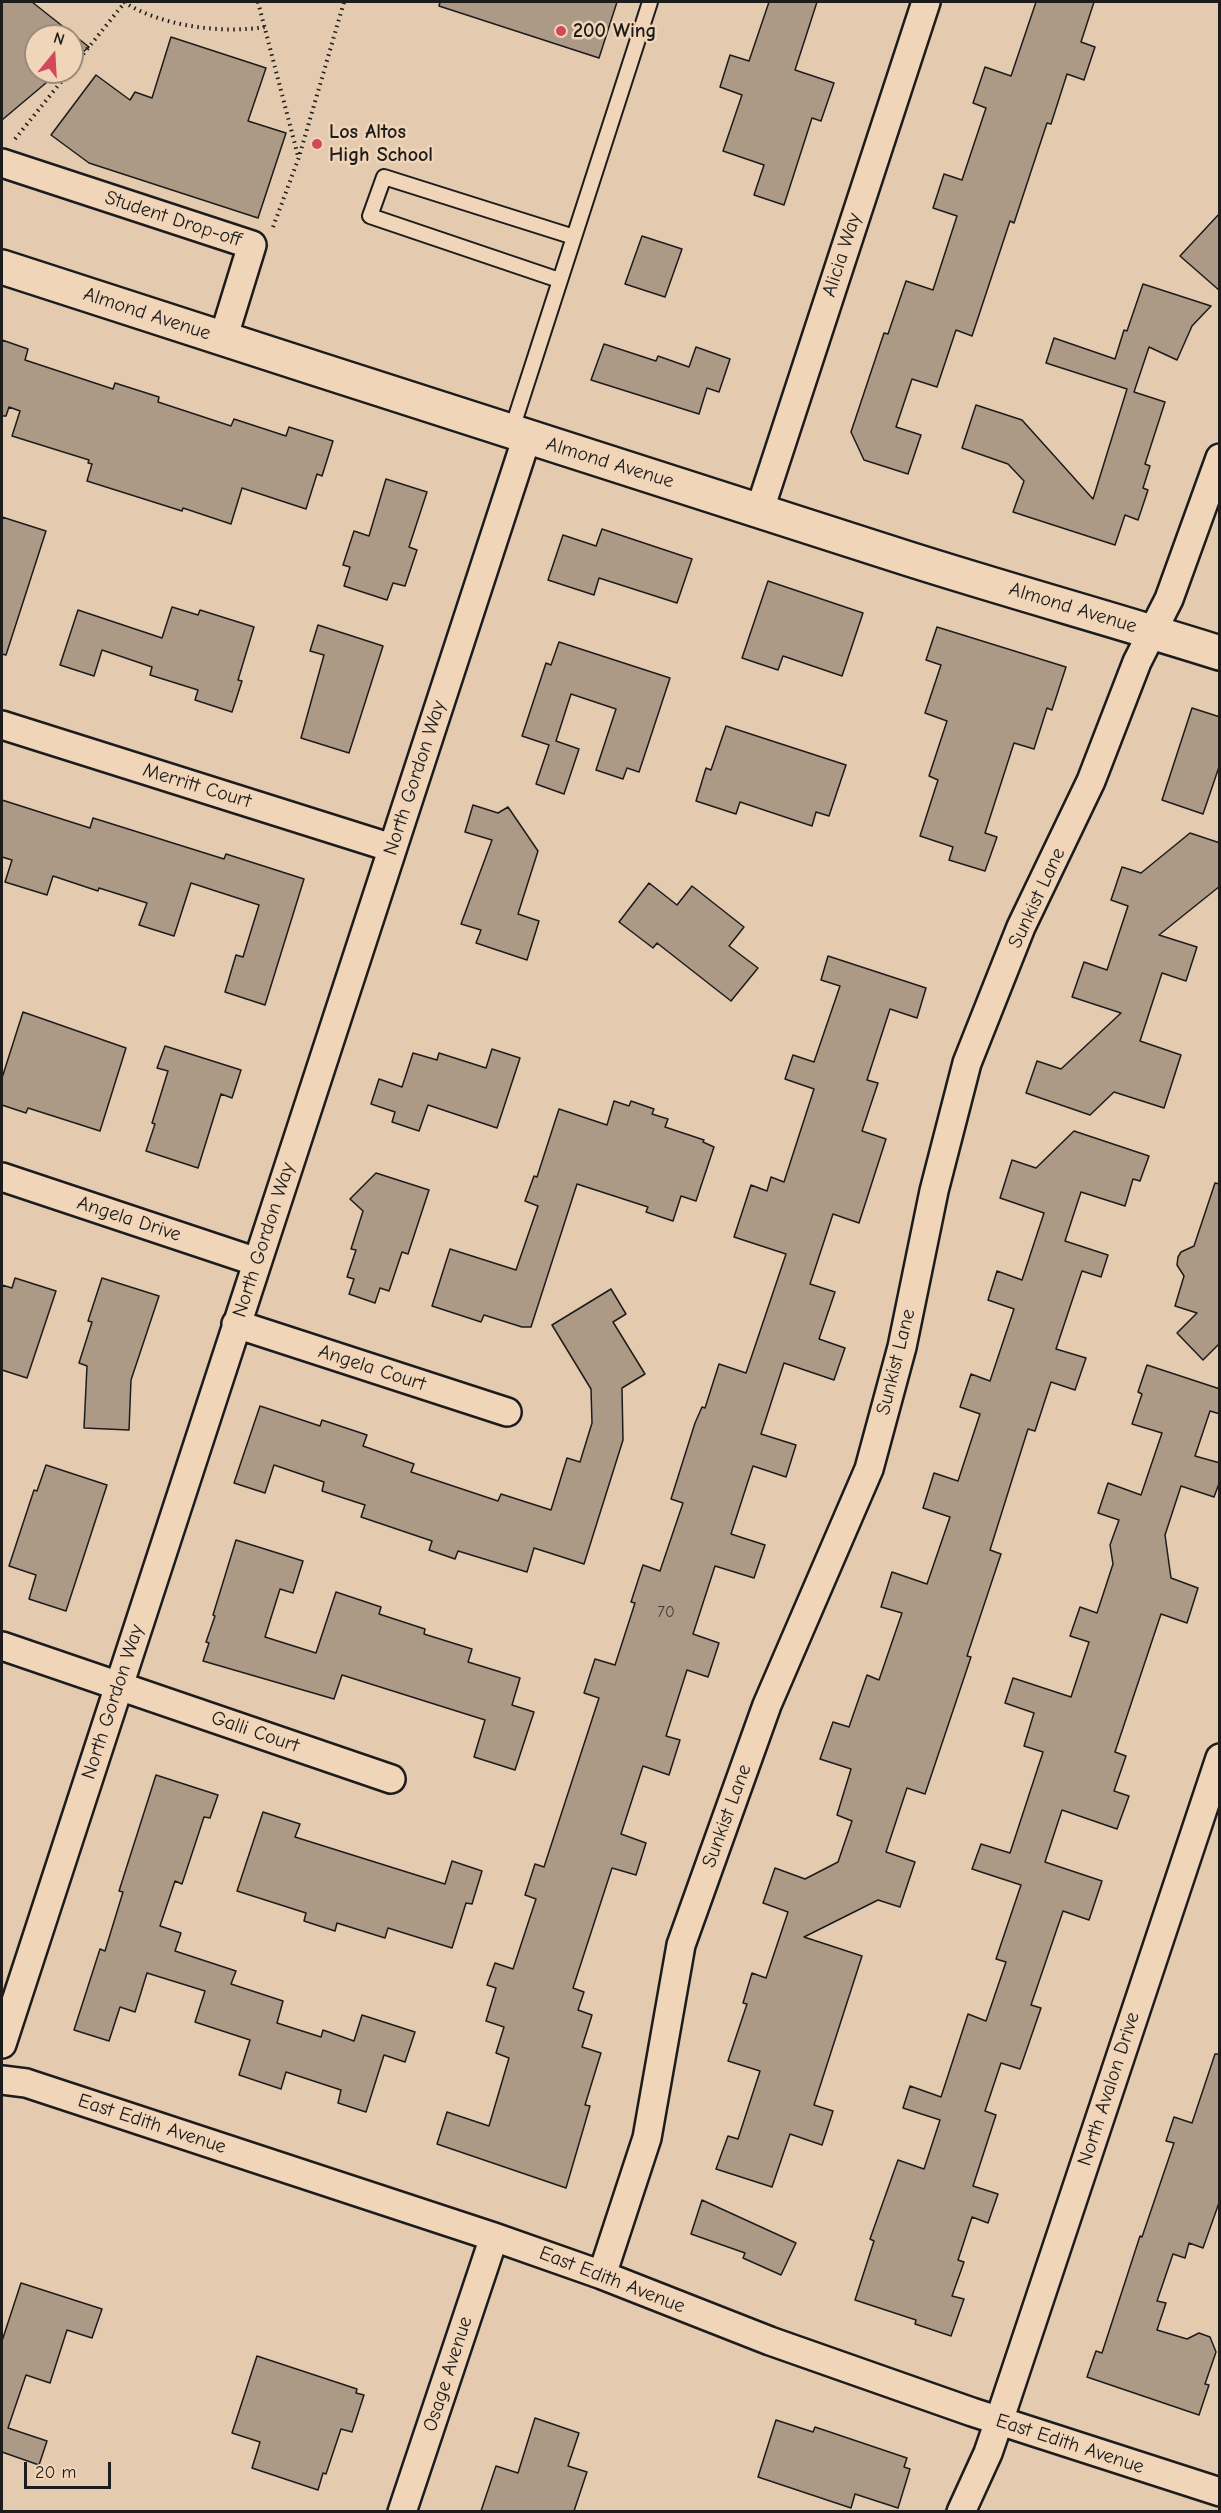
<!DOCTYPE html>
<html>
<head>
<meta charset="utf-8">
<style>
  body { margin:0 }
  #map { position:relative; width:1221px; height:2513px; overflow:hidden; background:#e4caaf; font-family:"Comic Neue",sans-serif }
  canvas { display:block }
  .frame { position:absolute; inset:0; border:3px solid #1c1c1c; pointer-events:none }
  .north { position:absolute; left:24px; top:24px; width:60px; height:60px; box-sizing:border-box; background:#f1d5b8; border:2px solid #9c8b7a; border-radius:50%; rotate:18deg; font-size:16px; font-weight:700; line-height:24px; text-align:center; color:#1c1c1c }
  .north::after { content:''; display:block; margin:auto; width:21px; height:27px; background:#d1495b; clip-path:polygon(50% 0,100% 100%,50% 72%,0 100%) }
  .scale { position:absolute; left:24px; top:2462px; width:87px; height:27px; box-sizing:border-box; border:3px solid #1c1c1c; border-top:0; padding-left:8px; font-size:18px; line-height:21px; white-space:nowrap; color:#1c1c1c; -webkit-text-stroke:4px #f1d5b8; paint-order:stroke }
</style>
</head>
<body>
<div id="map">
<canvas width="1221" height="2513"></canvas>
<div class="frame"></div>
<div class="north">N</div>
<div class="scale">20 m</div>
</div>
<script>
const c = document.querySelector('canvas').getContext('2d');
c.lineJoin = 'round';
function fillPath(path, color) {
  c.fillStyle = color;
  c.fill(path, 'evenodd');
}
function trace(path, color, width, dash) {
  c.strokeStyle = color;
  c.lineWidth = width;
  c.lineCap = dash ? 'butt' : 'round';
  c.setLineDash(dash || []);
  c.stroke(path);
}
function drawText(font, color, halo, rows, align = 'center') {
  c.font = font + ' "Comic Neue",sans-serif';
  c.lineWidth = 5;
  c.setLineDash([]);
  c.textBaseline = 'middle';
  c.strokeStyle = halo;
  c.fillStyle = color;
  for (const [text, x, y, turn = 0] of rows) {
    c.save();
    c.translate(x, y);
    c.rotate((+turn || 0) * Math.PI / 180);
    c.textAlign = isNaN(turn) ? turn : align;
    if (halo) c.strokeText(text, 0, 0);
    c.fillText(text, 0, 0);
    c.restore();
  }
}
const building = new Path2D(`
  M2 2H32L89 47 72 61V36H36V72H59L2 120Z
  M440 2H617L599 58 439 6Z
  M769 2H817L795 70 834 83 821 121 812 118 784 205 754 195 764 165 723 151 742 95 720 87 730 55 749 61Z
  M1036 2H1094L1081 42 1095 47 1084 80 1067 74 1051 124 1047 123 1014 223 1010 221 972 336 956 330 937 387 912 379 896 427 921 435 908 474 864 460 851 432 884 333 888 334 906 281 933 290 957 216 933 208 944 174 962 180 986 108 973 103 985 67 1011 76Z
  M171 37 266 68 248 121 286 133 258 218 89 163 51 135 96 75 130 100 135 92 152 98Z
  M1220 213V291L1180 256Z
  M642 236 682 249 665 297 625 284Z
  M1143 284 1211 306 1192 326 1177 360 1149 347 1134 392 1165 402 1145 464 1150 466 1143 488 1148 490 1138 520 1125 515 1115 545 1013 512 1024 481 1008 464 962 448 976 405 1022 420 1093 499 1127 389 1046 363 1054 338 1115 359 1124 330 1127 331Z
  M2 340 28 349 25 360 113 389 115 383 159 397 158 402 231 426 234 419 286 436 289 427 333 441 322 476 317 474 306 509 242 488 231 524 183 508 182 511 87 481 92 464 88 463 89 460 12 436 20 411 9 407 6 416H2Z
  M604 344 656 361 658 356 689 367 696 347 730 359 719 392 707 388 699 414 591 380Z
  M386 479 427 492 409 547 417 550 405 586 393 583 387 600 344 586 350 567 343 565 354 531 369 536Z
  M2 517 46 531 6 655 2 654Z
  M602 529 692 559 677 603 599 578 594 595 548 580 563 535 596 546Z
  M768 581 863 613 842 676 783 656 778 670 742 658Z
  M172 607 198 615 200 610 254 627 238 680 242 681 232 712 195 700 198 690 150 675 152 667 102 650 94 676 60 665 78 610 162 638Z
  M318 625 383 646 349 753 301 738 324 655 310 651Z
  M937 627 1066 667 1052 710 1047 708 1034 749 1014 743 985 833 997 837 985 871 949 860 953 847 920 836 938 780 929 776 947 721 925 713 941 665 926 660Z
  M559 642 670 678 639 772 627 768 623 779 596 770 616 709 571 694 556 741 579 749 564 794 536 784 549 745 522 736 546 663 551 665Z
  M1192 708 1220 717V764L1203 814 1162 800Z
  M726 726 846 765 829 816 816 812 812 826 740 802 736 814 696 801 706 768 711 770Z
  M2 800 90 828 93 818 224 859 226 854 304 879 265 1005 225 992 236 955 243 957 259 905 191 883 174 936 139 925 147 903 99 888 98 891 53 876 47 895 5 882 12 860 2 857Z
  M473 805 498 813 508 807 538 851 518 914 539 921 527 960 476 943 481 930 461 924 492 840 465 832Z
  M1190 833 1220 843V886L1159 935 1197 947 1186 981 1162 973 1140 1041 1181 1055 1164 1108 1114 1092 1090 1115 1026 1093 1037 1061 1061 1069 1121 1013 1072 997 1084 962 1107 970 1128 906 1111 900 1122 867 1141 873Z
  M649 883 677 905 692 886 744 927 729 946 758 968 731 1001 657 943 653 948 619 922Z
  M828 956 926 988 917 1018 890 1009 867 1080 878 1083 862 1131 886 1139 859 1223 833 1214 810 1284 835 1292 819 1339 845 1348 834 1380 784 1363 761 1434 796 1445 786 1477 753 1466 731 1534 765 1545 754 1578 715 1566 693 1634 719 1643 708 1677 687 1670 666 1736 680 1740 669 1775 643 1766 621 1834 646 1843 636 1875 612 1868 573 1988 584 1992 578 2010 592 2015 582 2047 601 2053 585 2105 590 2106 566 2188 437 2144 447 2112 489 2126 509 2058 496 2053 504 2027 486 2021 496 1988 487 1985 495 1963 513 1969 536 1899 525 1895 535 1864 544 1867 599 1698 584 1693 595 1659 615 1665 635 1603 631 1602 643 1565 660 1571 683 1503 671 1499 695 1423 702 1407 705 1408 719 1364 746 1373 786 1254 734 1237 751 1185 767 1191 771 1177 784 1182 814 1089 785 1079 793 1055 814 1062 840 986 821 980Z
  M23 1012 126 1048 100 1131 28 1108 26 1113 2 1105V1078Z
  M165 1046 241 1070 232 1098 221 1094 198 1168 146 1151 155 1124 152 1123 168 1071 157 1068Z
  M492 1049 520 1058 497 1128 428 1105 419 1131 392 1122 395 1112 371 1104 379 1079 402 1087 413 1053 437 1060 439 1053 486 1068Z
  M614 1101 629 1106 631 1101 654 1109 652 1114 668 1119 665 1127 704 1140 703 1142 714 1147 696 1201 681 1196 673 1221 646 1212 648 1207 577 1184 531 1327H522L484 1315 481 1322 432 1306 450 1249 516 1270 538 1206 525 1201 534 1176 537 1177 559 1109 607 1125Z
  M1074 1131 1149 1156 1140 1181 1133 1179 1125 1206 1081 1192 1065 1241 1108 1255 1101 1277 1082 1271 1056 1349 1086 1358 1075 1390 1051 1382 1035 1431 1028 1429 990 1550 1001 1554 967 1656 971 1657 925 1794 907 1788 886 1852 915 1862 900 1907 878 1900 804 1937 862 1956 814 2105 833 2111 822 2145 790 2134 772 2187 716 2169 728 2136 738 2139 760 2071 728 2061 747 2004 743 2003 752 1973 766 1978 788 1912 763 1903 775 1868 805 1879 838 1862 852 1821 837 1815 851 1769 820 1759 833 1722 849 1727 867 1675 879 1680 902 1613 881 1607 892 1572 927 1584 950 1517 923 1508 934 1473 958 1481 980 1414 960 1407 971 1374 990 1381 1014 1309 988 1300 997 1271 1022 1280 1044 1213 1000 1198 1012 1160 1036 1168Z
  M376 1173 429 1190 408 1254 402 1252 389 1291 380 1288 375 1303 349 1294 354 1279 347 1277 356 1250 351 1249 363 1211 350 1199Z
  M1215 1183 1220 1184V1343L1203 1360 1177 1333 1197 1313 1175 1306 1184 1276 1177 1265 1178 1257 1181 1252 1194 1246Z
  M15 1278 56 1291 27 1378 2 1370V1285L12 1288Z
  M102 1278 159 1296 131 1380 129 1430 84 1428 87 1366 79 1363 92 1322 88 1321Z
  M611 1289 626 1314 613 1322 645 1374 622 1388 623 1440 584 1564 534 1548 527 1572 458 1551 455 1559 429 1550 432 1541 361 1517 365 1505 322 1491 324 1482 274 1465 265 1493 234 1483 260 1406 320 1426 322 1420 367 1435 363 1446 414 1464 411 1472 498 1501 501 1494 551 1510 567 1458 580 1462 592 1423 591 1389 552 1325Z
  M1147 1365 1220 1389V1414L1210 1411 1195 1456 1220 1463V1481L1214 1497 1181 1486 1165 1535 1171 1578 1198 1588 1187 1623 1161 1614 1115 1752 1126 1756 1114 1791 1129 1796 1117 1829 1062 1810 1045 1862 1102 1881 1089 1920 1063 1911 1031 2005 1041 2008 1020 2069 1001 2063 985 2111 996 2115 973 2186 998 2194 988 2223 972 2217 958 2260 964 2262 952 2296 964 2299 951 2336 915 2324 916 2320 855 2300 874 2241 870 2239 898 2160 924 2169 940 2120 903 2108 910 2086 941 2097 968 2014 986 2021 1006 1962 996 1959 1021 1885 972 1869 981 1844 1010 1853 1043 1752 1024 1746 1034 1713 1005 1703 1013 1678 1071 1697 1089 1642 1070 1636 1080 1607 1097 1613 1113 1564 1110 1545 1119 1520 1098 1513 1108 1483 1141 1495 1162 1433 1132 1424 1142 1394 1138 1392Z
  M46 1465 107 1485 66 1611 29 1599 36 1575 9 1566 34 1490 37 1491Z
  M236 1540 303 1561 293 1593 280 1589 265 1637 316 1653 336 1592 381 1607 379 1614 425 1629 424 1634 472 1649 468 1662 520 1678 512 1705 534 1712 515 1770 474 1757 485 1720 342 1675 334 1699 203 1661 209 1643 206 1642 215 1616 213 1615Z
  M156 1775 218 1795 210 1818 204 1817 182 1884 175 1881 160 1926 181 1933 175 1951 236 1971 231 1984 283 2001 277 2023 321 2037 323 2030 354 2041 362 2015 415 2032 405 2062 384 2055 366 2112 338 2103 341 2090 286 2072 281 2089 239 2075 250 2040 195 2022 205 1991 147 1973 135 2012 120 2007 109 2041 74 2030 100 1949 105 1951 123 1892 119 1891Z
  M263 1812 300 1824 295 1837 445 1884 452 1861 482 1871 472 1904 466 1903 452 1948 388 1928 385 1938 337 1923 335 1931 304 1921 306 1913 237 1891Z
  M1215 2054H1220V2200L1203 2248 1189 2243 1185 2258 1173 2254 1157 2301 1166 2303 1157 2330 1187 2339 1199 2333 1210 2337 1216 2352 1205 2384 1209 2385 1199 2415 1087 2377 1096 2351 1102 2353 1140 2236 1142 2237 1174 2143 1166 2141 1174 2117 1192 2123Z
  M702 2200 796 2243 781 2275 743 2258 745 2253 691 2234Z
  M21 2283 102 2309 92 2338 67 2330 50 2383 26 2375 8 2428 47 2441 39 2465 2 2452V2341Z
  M257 2356 357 2389 356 2393 364 2395 352 2432 341 2429 326 2474 323 2473 318 2490 252 2468 260 2442 232 2433Z
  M535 2418 579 2433 568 2466 587 2472 574 2511H481L496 2466 518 2473Z
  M776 2420 813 2432 815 2427 907 2458 904 2467 910 2469 898 2508 855 2494 851 2508 758 2477Z`);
const path = new Path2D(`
  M124 2C160 26 222 34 265 27
  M258 2 298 156
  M72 68 125 2
  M15 139 69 72
  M273 227 299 157 344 2`);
const service = new Path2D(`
  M559 280 370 216 384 177 574 237
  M511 432 650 2`);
const minor = new Path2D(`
  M2 163 252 245 223 339
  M760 509 926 2
  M2 725 392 848
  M2 1177 257 1262
  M236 1324 507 1412
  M2 1646 391 1779
  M2 2044 527 437
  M2 2080 26 2083 494 2237 602 2275 770 2341 972 2412 1220 2492
  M602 2275 647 2138 681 1945 767 1705 869 1469 902 1347 934 1191 967 1063 1021 927 1091 781 1137 662 1169 599 1220 458
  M402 2512 494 2237
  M961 2512 988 2453 999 2421 1220 1758`);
const tertiary = new Path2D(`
  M2 267C303 365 605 461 906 558 1010 591 1115 620 1220 653`);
const markers = [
  [561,31,6,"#d1495b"],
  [317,144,6,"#d1495b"]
];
const numberNames = [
  ["70",666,1612]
];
const poiNames = [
  ["200 Wing",573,31],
  ["Los Altos",329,132],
  ["High School",329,155]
];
const streetNames = [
  ["Student Drop-off",173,219,18],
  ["Alicia Way",842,255,-72],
  ["Almond Avenue",147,314,18],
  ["Almond Avenue",610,463,17],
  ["Almond Avenue",1073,608,17],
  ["North Gordon Way",415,778,-72],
  ["Merritt Court",197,786,17],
  ["Sunkist Lane",1037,898,-65],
  ["Angela Drive",129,1219,18],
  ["North Gordon Way",264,1240,-72],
  ["Sunkist Lane",896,1362,-76],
  ["Angela Court",372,1368,18],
  ["North Gordon Way",113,1702,-72],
  ["Galli Court",255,1732,19],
  ["Sunkist Lane",727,1816,-70],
  ["North Avalon Drive",1109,2089,-72],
  ["East Edith Avenue",152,2124,18],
  ["East Edith Avenue",612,2280,21],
  ["Osage Avenue",448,2374,-72],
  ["East Edith Avenue",1070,2444,18]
];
fillPath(building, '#ac9986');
trace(building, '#1c1c1c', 1.5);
trace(service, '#1c1c1c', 18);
trace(minor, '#1c1c1c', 32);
trace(tertiary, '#1c1c1c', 38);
trace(path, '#1c1c1c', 4, [1.5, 4.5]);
trace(service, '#f1d5b8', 14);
trace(minor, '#f1d5b8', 27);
trace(tertiary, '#f1d5b8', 33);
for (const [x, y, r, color] of markers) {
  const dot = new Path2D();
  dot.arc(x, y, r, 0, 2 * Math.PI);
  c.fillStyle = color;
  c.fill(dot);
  trace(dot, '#f1d5b8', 2);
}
drawText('16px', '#403b36', null, numberNames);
drawText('bold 20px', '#1c1c1c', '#f1d5b8', poiNames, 'left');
drawText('20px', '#1c1c1c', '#f1d5b8', streetNames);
</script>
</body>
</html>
